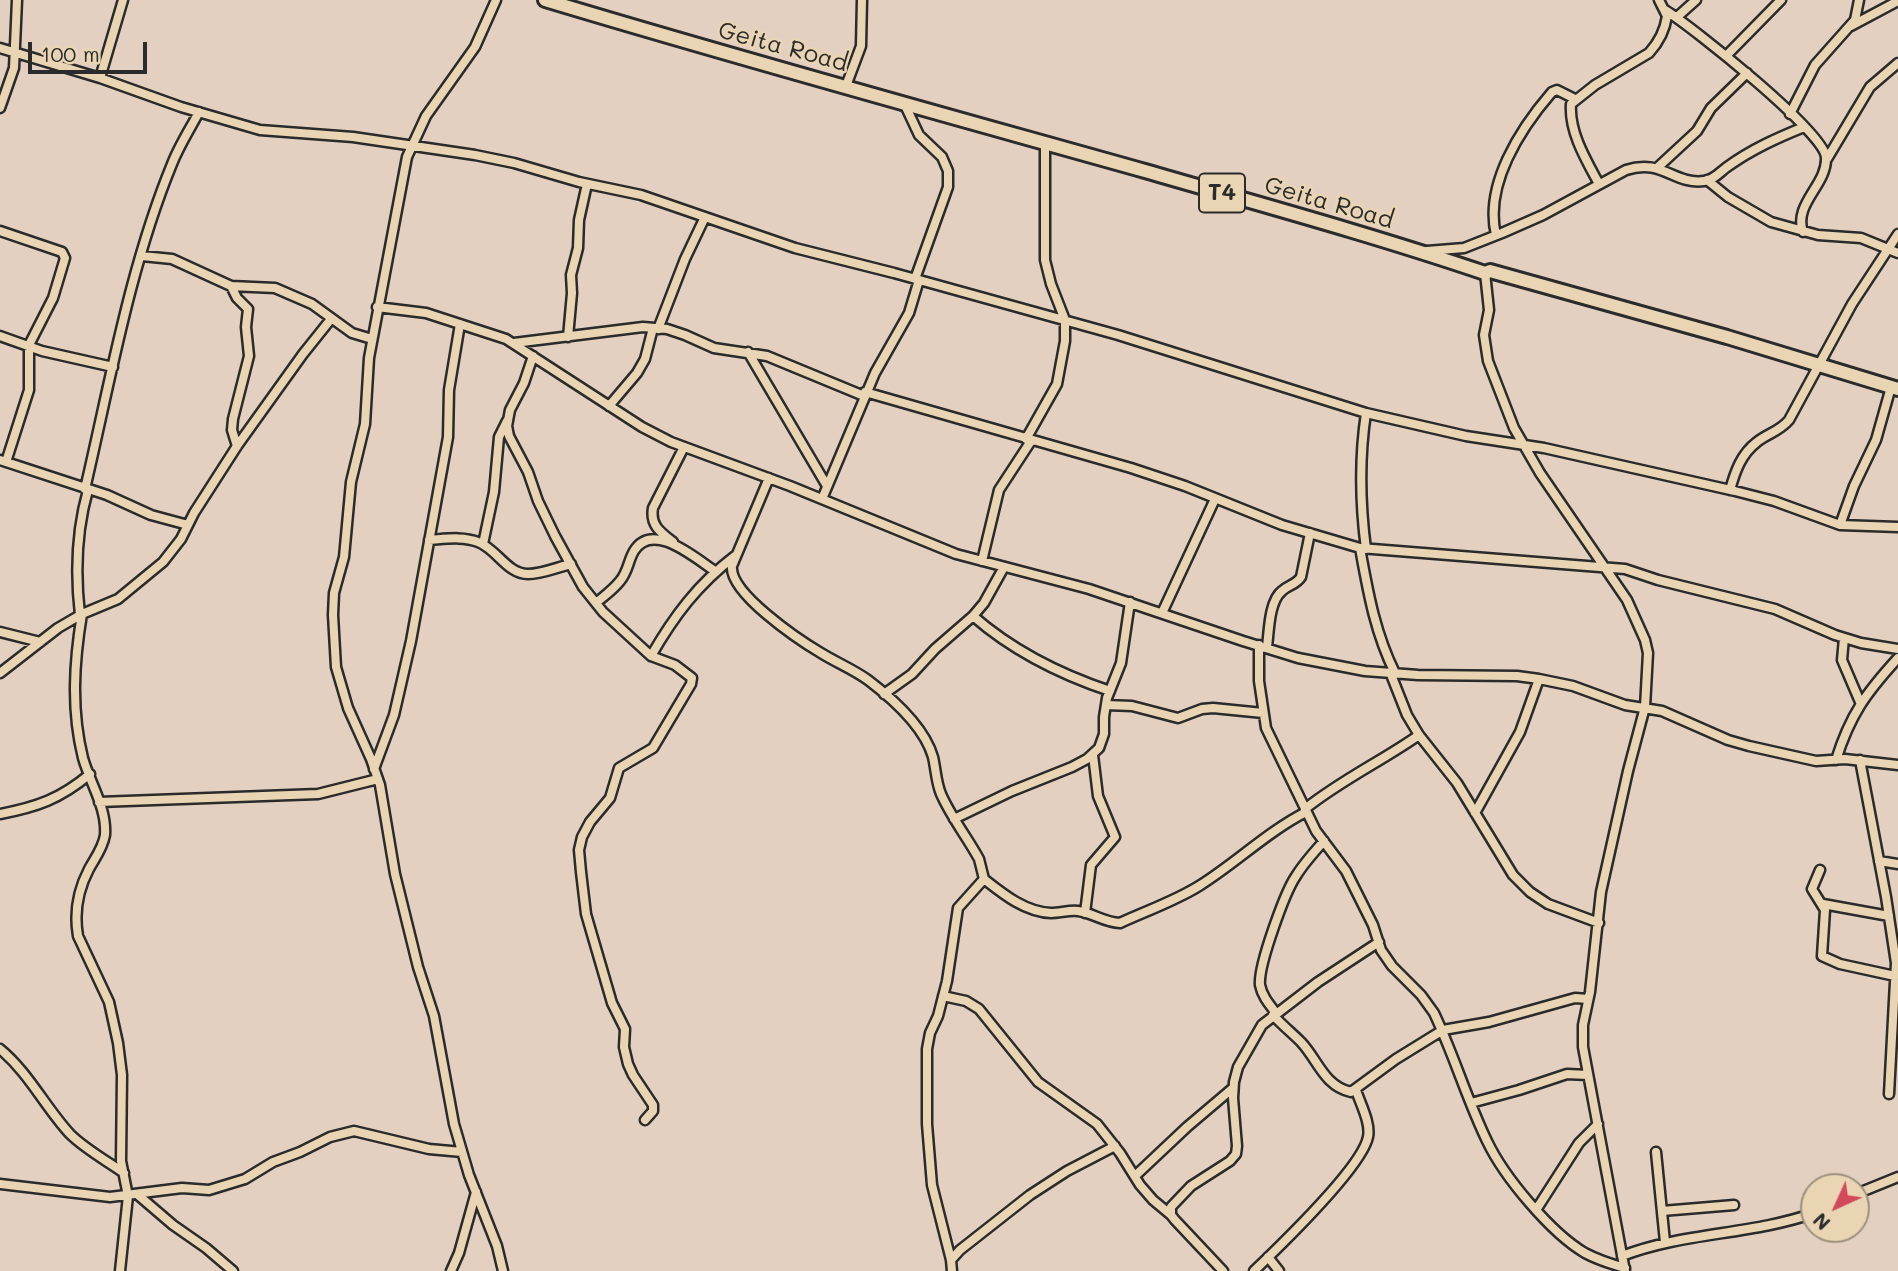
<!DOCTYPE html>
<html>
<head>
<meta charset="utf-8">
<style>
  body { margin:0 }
  #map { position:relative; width:1898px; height:1271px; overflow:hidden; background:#e3d0c0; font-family:Mali,sans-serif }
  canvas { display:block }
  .north { position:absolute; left:1800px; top:1173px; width:70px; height:70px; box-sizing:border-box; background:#e9d5b4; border:2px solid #9d917d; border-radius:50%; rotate:225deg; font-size:19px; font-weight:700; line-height:28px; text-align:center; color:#2b2b2b }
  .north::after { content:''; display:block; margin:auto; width:24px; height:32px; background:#d1495b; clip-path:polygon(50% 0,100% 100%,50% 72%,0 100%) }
  .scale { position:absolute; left:28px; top:42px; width:119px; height:32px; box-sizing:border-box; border:4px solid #2b2b2b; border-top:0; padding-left:9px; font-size:21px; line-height:24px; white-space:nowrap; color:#2b2b2b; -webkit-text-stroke:5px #e9d5b4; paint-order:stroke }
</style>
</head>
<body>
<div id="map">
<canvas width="1898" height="1271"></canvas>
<div class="north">N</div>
<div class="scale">100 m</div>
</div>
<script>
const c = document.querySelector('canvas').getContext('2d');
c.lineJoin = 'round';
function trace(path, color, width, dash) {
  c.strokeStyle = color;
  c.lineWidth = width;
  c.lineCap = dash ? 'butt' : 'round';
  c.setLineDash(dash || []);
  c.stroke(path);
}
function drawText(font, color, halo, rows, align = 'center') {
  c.font = font + ' Mali,sans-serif';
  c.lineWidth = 5;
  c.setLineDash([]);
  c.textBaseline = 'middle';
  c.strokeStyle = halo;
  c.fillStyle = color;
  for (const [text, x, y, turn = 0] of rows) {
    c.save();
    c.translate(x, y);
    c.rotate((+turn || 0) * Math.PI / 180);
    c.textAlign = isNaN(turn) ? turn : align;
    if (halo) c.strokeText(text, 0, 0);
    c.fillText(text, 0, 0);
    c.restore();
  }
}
const minor = new Path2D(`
  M496 0 475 47 426 116 407 157 369 358 365 424 351 482 344 557 334 593 333 615 336 667 348 708 371 759 380 785 395 874 418 967 434 1016 454 1124 469 1175 497 1246 503 1271
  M1665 10C1691 26 1826 133 1826 158 1827 185 1793 204 1803 232
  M1677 17 1696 0
  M1851 26 1898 1
  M0 48 100 78 181 107 260 130 353 137 475 155 514 163 579 182 641 195 795 248 894 273 1118 335 1366 413 1466 436 1544 448 1735 491 1774 501 1840 525 1898 527
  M1726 56 1781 0
  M100 78 123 0
  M846 86 861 46 862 0
  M904 103 919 135 942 157 948 171V187L915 279
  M0 108 14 68 17 0
  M1790 114 1815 65 1855 20 1859 0
  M1827 159 1870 87 1898 63
  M1657 168 1697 131 1711 108 1747 73
  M1707 180 1728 197 1771 222 1818 235 1861 238 1898 253
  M1599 184C1586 160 1569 132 1571 104L1595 85 1649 53C1659 42 1665 30 1667 16L1659 0
  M0 231 62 252 65 258 53 298 29 345V390L6 462
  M1496 235C1484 185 1520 129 1552 92L1557 90 1575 99
  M1427 251 1464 248 1502 233 1543 215 1626 170C1662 158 1674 185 1704 181 1714 180 1720 172 1727 167 1752 149 1777 138 1804 127
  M142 256 172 259 231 286 275 288 312 304 352 333 372 339
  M1485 273 1489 310 1484 335 1488 361 1514 428 1540 473 1627 600 1645 640 1648 653 1645 707 1628 771 1601 892 1590 992 1583 1025V1047L1625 1271
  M231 286 237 298 248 309 246 327 249 356 233 419 232 430 237 446
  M377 307 426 313 506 339 642 427 671 442 790 486 956 554 1089 589 1243 641 1298 658 1365 671 1418 675 1517 676 1539 679 1573 686 1625 705 1662 711 1728 740 1749 746 1816 761 1845 759 1898 765
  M658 329 685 259 705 217
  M0 336 42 351 113 367
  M568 337 572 293 571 275 578 248 579 220 587 184
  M514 343 643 327 667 329 685 335 714 348 767 356 864 396
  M748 352 827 486
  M533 356 524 383 510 410 507 426 509 436 528 472 538 501 555 536 583 587 603 612 651 656 675 665 692 678 691 684 653 748 619 768 610 798 590 822 582 837 579 850 581 872 586 914 612 1003 625 1029 624 1047 628 1064 633 1075 653 1105V1111L645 1120
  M865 392 1131 468 1185 486 1282 525 1360 548 1625 569 1658 580 1775 609 1835 635 1861 643 1898 649
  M609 406 637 373 645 359 653 328
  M1366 413C1359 459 1360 503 1366 549
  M1026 439 1057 384 1065 341V320L1051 284 1045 260V143
  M0 460 107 495 151 515 188 525
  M769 478 732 566C729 593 799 640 821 653 837 663 853 669 868 680 893 699 924 726 933 757 936 770 936 782 941 794 951 817 967 837 979 859L984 879 958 908 947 981 938 1016 930 1033 927 1049V1124L932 1185 951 1260
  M85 489C110 382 130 266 172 164 179 146 190 129 199 112
  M1730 490C1735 472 1741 454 1757 442 1767 434 1780 431 1789 420L1852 304 1898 234
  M822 499 875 373 909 313 919 280
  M1840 525 1854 486 1876 440 1891 387
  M429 540C445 539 463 536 478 542 497 549 507 574 528 574 542 574 558 567 571 564
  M673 542C660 532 650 525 653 508L684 447
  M483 544 494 492 499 437 507 421
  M1360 548C1368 592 1375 633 1395 673
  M982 561 999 490 1031 441
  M596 603C604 596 613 590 620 581 628 572 628 561 634 551 653 520 696 559 715 571
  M1162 613 1215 499
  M82 614C74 662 71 710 83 758 90 783 107 808 105 835 103 848 95 858 89 869 78 890 74 913 78 936L109 1002 118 1043 122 1075 121 1161 128 1196 120 1271
  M80 615C75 572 76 532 88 490
  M973 616C1013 651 1059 674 1110 691
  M0 632 40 642
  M1844 638 1842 660 1860 702
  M1259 645V681L1266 728 1316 831 1346 871 1373 925 1381 950 1392 966 1421 995 1434 1013C1454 1055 1467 1100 1487 1141 1504 1177 1551 1233 1585 1253 1598 1260 1611 1264 1625 1268
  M1267 647C1269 632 1269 601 1282 591 1288 585 1296 585 1301 577L1310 533
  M651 656C674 616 698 584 735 556
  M1390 672 1407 715 1419 735 1457 783 1513 875 1530 892 1548 904 1599 923
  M0 673 58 628 82 614 118 599 163 562 181 539 194 513 237 446 303 354 331 319
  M884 694 912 674 935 649 973 616 984 603 1004 567
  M1106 705 1132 706 1178 718 1202 709 1213 708 1263 713
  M1836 760C1850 715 1866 693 1898 658
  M1860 760 1886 897 1896 963 1889 1094
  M374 769 394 715 411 641 448 437 449 390 460 324
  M99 802 318 794 378 779
  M1305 809C1341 780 1382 761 1419 735
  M1475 813 1520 732 1539 679
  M0 814C37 807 60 799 90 774
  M954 819 1012 791 1072 767 1087 759 1099 748 1104 734V717L1107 698 1121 663 1130 602
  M1879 861 1898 864
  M1820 870 1812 889 1825 910 1822 956 1840 964 1895 976
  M984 879C1003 894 1025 912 1051 913 1060 913 1069 910 1078 911 1093 913 1103 922 1120 923 1146 911 1175 901 1199 886 1236 863 1267 832 1306 812
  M1823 904 1889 916
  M1085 913 1091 865 1115 837 1098 796 1093 755
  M943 996 966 1001 979 1009 1038 1082 1097 1124 1120 1153 1140 1185 1153 1200 1171 1215
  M1276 1013C1269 1004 1262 996 1260 985 1258 966 1285 892 1296 876 1304 863 1314 852 1324 841
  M1273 1015C1282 1025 1292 1033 1301 1042 1318 1060 1324 1086 1351 1092L1396 1059 1443 1030 1489 1022 1575 998 1588 999
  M0 1049C29 1073 45 1107 70 1134 85 1149 107 1161 124 1173
  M1471 1103 1519 1090 1567 1074 1588 1075
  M1656 1152 1665 1242
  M1135 1176 1187 1127 1233 1088
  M0 1184 110 1197 182 1188 209 1190 245 1179 273 1162 300 1152 330 1137 354 1131 429 1149 462 1152
  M1856 1194 1898 1177
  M138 1195 173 1225 206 1248 233 1271
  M1536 1210 1579 1143 1598 1124
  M1662 1211 1734 1205
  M1622 1256C1684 1232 1752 1235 1814 1213
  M1268 1257 1279 1271
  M451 1271 459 1253 476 1192
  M952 1271 951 1260 960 1250 1030 1195 1067 1171 1115 1146
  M1223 1271 1175 1220 1171 1215V1207L1191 1186 1230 1161 1236 1154 1237 1146 1233 1098 1234 1082 1238 1067 1262 1025 1318 982 1379 942
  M1254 1271C1279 1247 1362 1167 1368 1137 1371 1123 1360 1103 1356 1090`);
const trunk = new Path2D(`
  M545 0C744 60 945 115 1145 171 1259 204 1373 235 1485 273L1490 271 1727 337 1898 389`);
const shields = [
  [1222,193,46]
];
const shieldNames = [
  ["T4",1222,193]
];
const streetNames = [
  ["Geita Road",783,47,15],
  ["Geita Road",1329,203,16]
];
trace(minor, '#2b2b2b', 13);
trace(trunk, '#2b2b2b', 18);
trace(minor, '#e9d5b4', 8);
trace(trunk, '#e9d5b4', 12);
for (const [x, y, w] of shields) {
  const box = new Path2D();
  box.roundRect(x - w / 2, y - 19.5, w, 39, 5);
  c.fillStyle = '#e9d5b4';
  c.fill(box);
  trace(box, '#2b2b2b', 2);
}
drawText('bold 23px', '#2b2b2b', null, shieldNames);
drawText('24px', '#2b2b2b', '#e9d5b4', streetNames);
</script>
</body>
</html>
